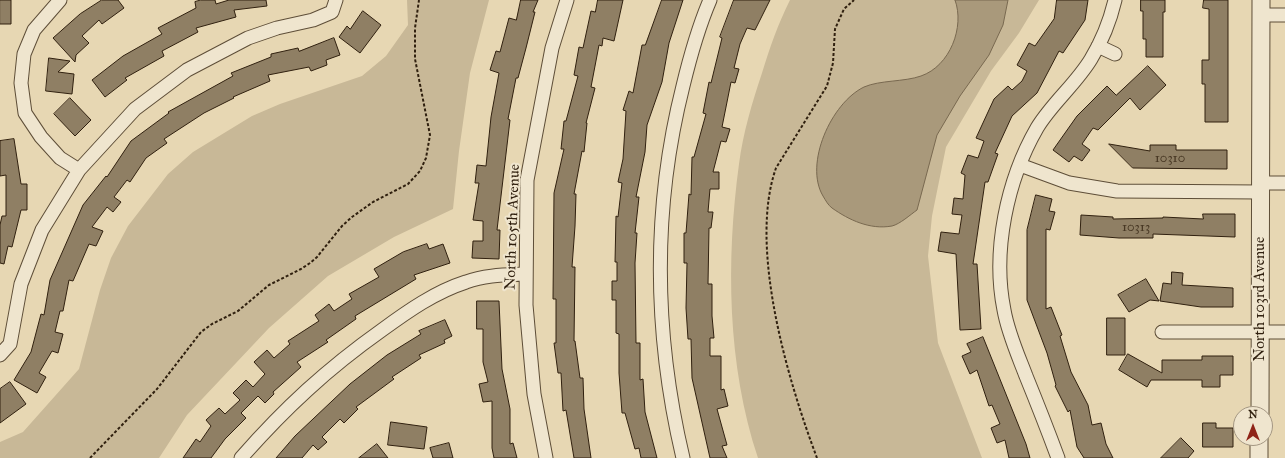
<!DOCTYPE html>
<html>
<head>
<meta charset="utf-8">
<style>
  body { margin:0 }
  #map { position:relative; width:1285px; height:458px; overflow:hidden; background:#e7d7b3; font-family:"IM FELL Great Primer",serif }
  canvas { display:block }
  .north { position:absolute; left:1233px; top:406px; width:40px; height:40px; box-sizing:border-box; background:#efe5ce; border:1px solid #a39682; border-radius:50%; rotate:0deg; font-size:11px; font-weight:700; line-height:16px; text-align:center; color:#30200f }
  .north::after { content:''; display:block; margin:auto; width:14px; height:18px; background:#8f2418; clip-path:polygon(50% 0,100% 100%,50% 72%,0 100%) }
</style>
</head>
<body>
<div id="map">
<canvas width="1285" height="458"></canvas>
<div class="north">N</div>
</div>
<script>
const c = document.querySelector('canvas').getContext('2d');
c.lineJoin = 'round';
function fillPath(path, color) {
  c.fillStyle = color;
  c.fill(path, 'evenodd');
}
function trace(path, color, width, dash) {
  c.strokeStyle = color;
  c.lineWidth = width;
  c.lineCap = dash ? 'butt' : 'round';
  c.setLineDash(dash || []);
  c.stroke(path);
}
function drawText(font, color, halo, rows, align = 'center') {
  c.font = font + ' "IM FELL Great Primer",serif';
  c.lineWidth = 4;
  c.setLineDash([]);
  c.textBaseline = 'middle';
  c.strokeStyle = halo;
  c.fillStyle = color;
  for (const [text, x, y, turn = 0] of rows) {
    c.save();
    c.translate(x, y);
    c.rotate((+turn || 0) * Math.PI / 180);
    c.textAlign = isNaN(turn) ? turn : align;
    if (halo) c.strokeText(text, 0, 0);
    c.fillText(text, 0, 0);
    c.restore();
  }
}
const green = new Path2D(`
  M407 0H489L470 73 459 151 453 209 394 237 328 276 269 328 187 415 159 458H0V442L23 432 79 369 100 290 111 258 128 226 168 174 193 152 252 116 280 104 362 76 386 56 408 25Z
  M790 0H1039L1019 33 991 71 946 147 932 216 928 256 938 343 982 458H758C727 365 726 260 739 164 743 133 752 103 762 73 770 47 778 24 790 0Z`);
const water = new Path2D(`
  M955 0H1008L1003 25 989 55 960 96 937 135 917 210C910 215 900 224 892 226 870 230 849 220 832 208 828 205 826 201 823 196 804 164 831 103 864 87 880 80 904 82 921 76 950 66 965 27 955 0Z`);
const building = new Path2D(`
  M0 0H11V24H0Z
  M102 0H118L124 8 102 24 99 20 82 36 89 43 76 55 75 62 53 38 80 14Z
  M201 0H215L216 4 229 0H266L267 6 234 10 236 17 196 28 198 32 162 51 164 56 125 78 127 80 105 97 92 80 123 56 162 34 158 28 196 8 195 2Z
  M521 0H538L533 12H535L526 48 518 78H516L508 119 510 120 497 230H500L499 259 472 258 473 241H483V221L473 220 479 183H475L477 165 486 166 491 117 499 73 490 70 496 51 500 52 509 18 516 20Z
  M598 0H623L614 41 603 38 602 46 599 45 591 87 595 88 586 123H587L584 152 582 151 574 194H576L575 226 572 267H575L574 341H575L580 378H583L584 409 591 458H574L566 410 563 411 561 373H558L554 343H556V299H553L554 193 564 149H561L564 121H566L578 76 574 75 579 47 583 48 591 11 595 12Z
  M662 0H683L669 43 662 82 647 125 645 152 636 197H639L635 233H637L635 263 636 343H640V380L643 379 645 412 657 458H641L639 448 635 449 625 413H622L619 373V334L616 333V300H612V281H617V262H615L616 216 618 217 622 183 618 182 623 159 626 111 623 110 629 91 633 93 642 45H645Z
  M734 0H770L755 30 747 28 740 44 734 68 739 69 735 83 731 82 722 127 730 129 726 142 721 141 713 172H719V189H710L708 212H713L711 228H709L708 284H712V316L714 338H710V356H721V390L724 389 728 406 717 409 727 445 722 446 727 458H710L692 378 691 339H688L686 308 687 263H684V233H686L689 194 691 195 692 157H694L706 114 703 113 709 82 711 83 722 38 720 37Z
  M1057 0H1088L1085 20 1063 53 1059 51 1037 93 1012 116 995 153 998 154 988 182H985L973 264H977L981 329 960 330 956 254 938 251 941 232 959 234 962 215 952 214 954 198 963 199 965 175 961 173 968 155 978 158 984 141 976 138 994 99 1008 86 1012 90 1022 81 1027 71 1017 65 1029 43 1035 46 1054 19Z
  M1141 0H1165V12H1163V57H1146V39H1143V11H1141Z
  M1204 0H1228V122H1205V84H1202V60H1209V9L1203 8Z
  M363 11 381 25 360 53 339 37 347 26 350 29Z
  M334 38 340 55 326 60 327 65 311 71 309 67 268 75 270 81 233 97 234 98 204 113 164 139 167 143 146 158 130 182 127 180 114 197 121 202 113 212 107 207 92 227 103 231 96 246 89 244 73 281 69 280 63 311H60L55 332 63 334 58 353 52 351 39 373 46 377 37 393 14 380 31 352 41 314 44 315 50 280 83 205 106 176 107 177 131 141 169 113 168 112 233 76 231 73 271 57V54L298 48 299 51Z
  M49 58 70 61 58 72 74 74 72 94 46 91Z
  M1148 66 1166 85 1140 110 1130 98 1098 130 1093 128 1082 144 1090 150 1082 161 1074 156 1069 162 1053 150 1077 116 1107 86 1116 95Z
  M70 98 91 120 75 136 54 114Z
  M14 139 21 184H27V210H21L12 247 8 246 4 264 0 263V225L2 216H6V175L0 176V141Z
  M1109 144 1150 151V145H1176V150H1227V169L1133 168Z
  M1036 195 1052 199 1049 211 1055 212 1050 230 1046 229V309L1051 307 1062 335 1060 336 1071 372 1088 405 1092 425 1101 423 1106 444 1113 458H1084L1077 447 1070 410 1068 412 1055 386 1056 385 1047 353 1027 300V230Z
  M1203 214H1235V237L1153 234V238H1119L1080 235 1081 215 1113 217V219L1163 218V217L1203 219Z
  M427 244 429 249 443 244 450 263 414 275 416 279 355 316 356 319 326 340 328 342 297 362 301 367 273 392 274 394 265 403 258 396 241 413 246 418 225 439 211 458H183L196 439 200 442 211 426 206 420 219 408 225 414 240 400 233 393 246 380 253 387 265 374 254 362 267 350 274 358 290 344 288 341 319 321 315 315 329 304 334 311 352 299 349 294 379 277 374 269 403 252Z
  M1172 272 1183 273 1182 285 1233 288V307H1201L1160 301 1163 283 1171 284Z
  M1146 279 1159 301 1150 300 1129 312 1118 295Z
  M477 301H499L502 369 510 409V444L513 443 517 458H494L492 448V401L483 402 479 384 488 382 483 362V329H477Z
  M1107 318H1125V355H1107Z
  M445 320 452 336 444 340 445 343 419 355 421 358 392 377 394 379 356 407 358 409 344 423 340 419 322 437 327 442 318 450 313 445 302 458H276L295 436 350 384 387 355 421 334 419 331Z
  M983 337 1026 444 1030 458H1009L1005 440 997 443 991 428 1000 424 992 405 989 406 977 370 970 374 962 356 971 352 967 344Z
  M1128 354 1162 373V360H1202V356H1233V375H1220V387H1202V380H1151L1147 387 1119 370Z
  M10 382 26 404 0 423V389Z
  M391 422 427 427 424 449 388 445Z
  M1203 423H1216V428H1233V447H1203Z
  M1181 438 1194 451 1188 458H1161Z
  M449 443 453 458H433L430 448Z
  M377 444 388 458H359Z`);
const path = new Path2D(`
  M90 458 157 389 201 332 212 324 238 311 269 285 301 269 310 263 317 257 342 226 352 217 373 202 408 184 420 171 426 158 430 135 415 59V28L419 0
  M817 458C788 381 748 247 776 168L827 86 833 63 835 29 844 9 854 0`);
const minor = new Path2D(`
  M60 0 34 30 24 54 21 83 25 113 41 137 60 158 79 170
  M1261 15H1285
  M1098 46 1115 54
  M1020 165 1069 183 1117 191 1260 192
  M1260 183H1285
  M1162 332H1285
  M0 355 10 344 21 284 42 230 79 170 135 109 187 70 248 38 277 28 313 20 332 12 336 0
  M241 458C285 408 327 369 382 330 408 311 435 292 466 282 485 275 505 275 526 274
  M546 458 534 394 526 305 527 180 552 48 567 0
  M683 458C654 335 652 209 683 86 690 57 698 28 710 0
  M1058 458C1048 431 1037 403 1026 376 1018 355 1008 333 1004 310 992 251 1007 180 1037 128 1052 103 1076 84 1091 59 1102 41 1110 21 1115 0`);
const tertiary = new Path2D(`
  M1260 414 1261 0
  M1259 458V438`);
const numberNames = [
  ["10310",1170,159],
  ["10313",1136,228]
];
const streetNames = [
  ["North 105th Avenue",513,227,-88],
  ["North 103rd Avenue",1260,299,-90]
];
fillPath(green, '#c8b897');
fillPath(water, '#a9997b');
trace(water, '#796950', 1);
fillPath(building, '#8f7f64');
trace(building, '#30200f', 1);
trace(minor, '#5e4e38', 15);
trace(tertiary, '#5e4e38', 19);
trace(path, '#30200f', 2, [3, 2]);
trace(minor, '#efe5ce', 13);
trace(tertiary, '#efe5ce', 17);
drawText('13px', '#483824', null, numberNames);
drawText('15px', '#30200f', '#efe5ce', streetNames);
</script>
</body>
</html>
